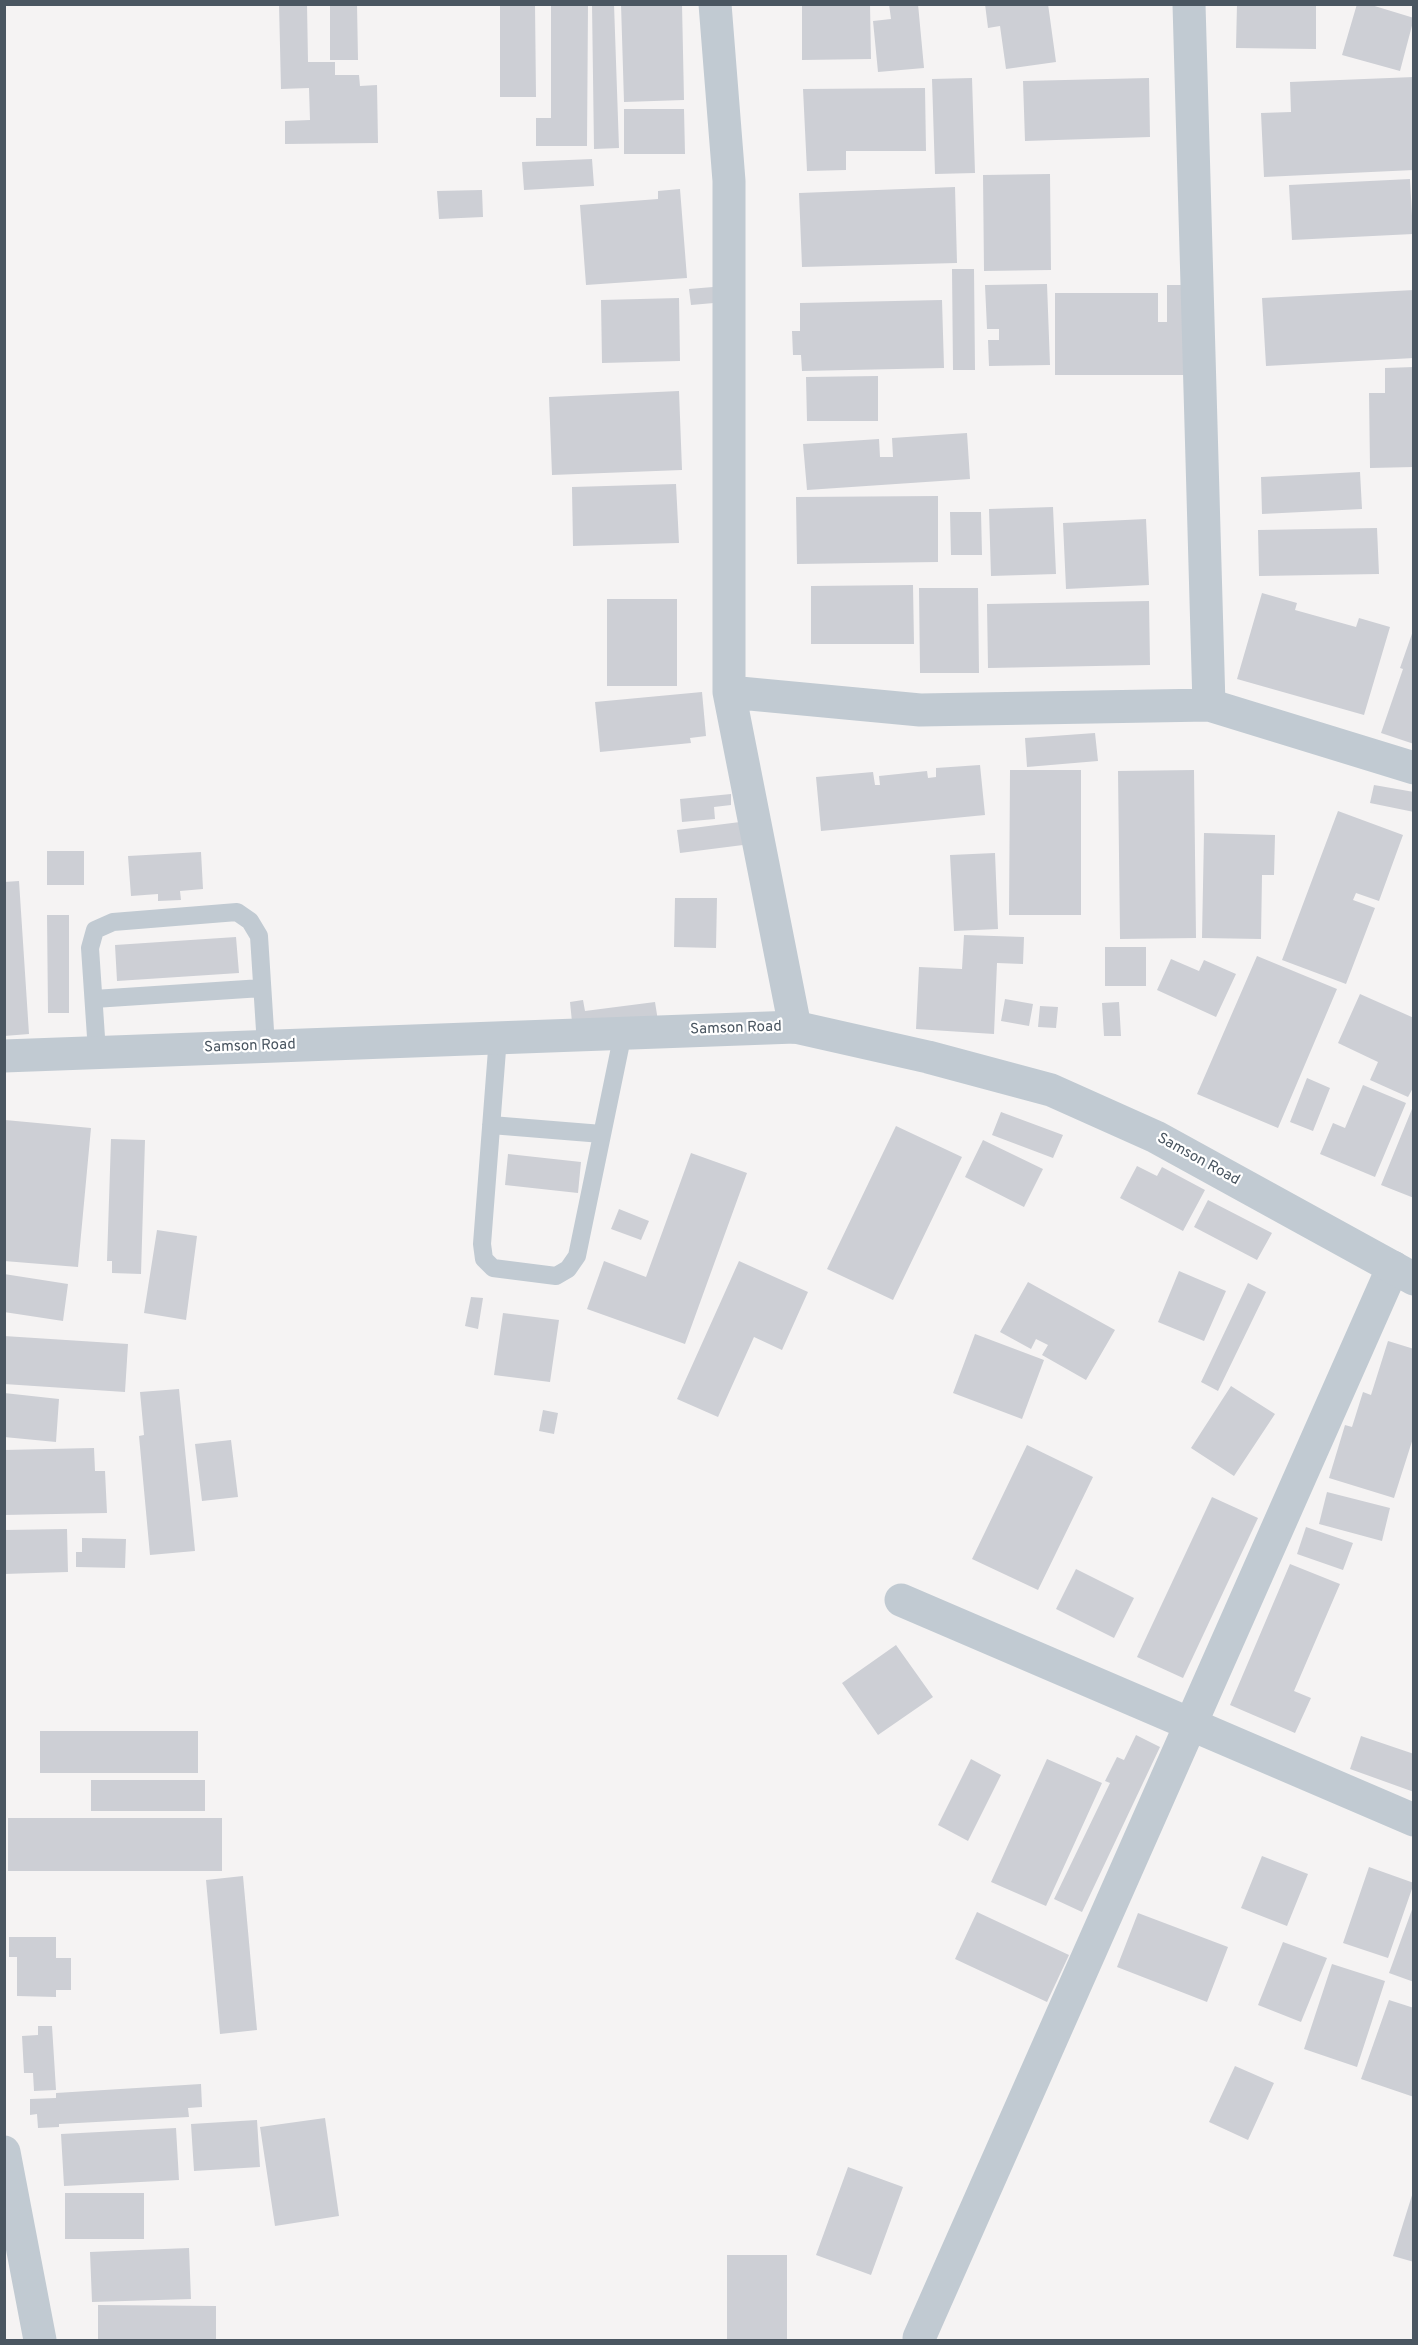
<!DOCTYPE html>
<html>
<head>
<meta charset="utf-8">
<style>
  body { margin:0 }
  #map { position:relative; width:1418px; height:2345px; overflow:hidden; background:#f5f3f3; font-family:Overpass,sans-serif }
  canvas { display:block }
  .frame { position:absolute; inset:0; border:6px solid #4a5661; pointer-events:none }
</style>
</head>
<body>
<div id="map">
<canvas width="1418" height="2345"></canvas>
<div class="frame"></div>
</div>
<script>
const c = document.querySelector('canvas').getContext('2d');
c.lineJoin = 'round';
function fillPath(path, color) {
  c.fillStyle = color;
  c.fill(path, 'evenodd');
}
function trace(path, color, width, dash) {
  c.strokeStyle = color;
  c.lineWidth = width;
  c.lineCap = dash ? 'butt' : 'round';
  c.setLineDash(dash || []);
  c.stroke(path);
}
function drawText(font, color, halo, rows, align = 'center') {
  c.font = font + ' Overpass,sans-serif';
  c.lineWidth = 4.5;
  c.setLineDash([]);
  c.textBaseline = 'middle';
  c.strokeStyle = halo;
  c.fillStyle = color;
  for (const [text, x, y, turn = 0] of rows) {
    c.save();
    c.translate(x, y);
    c.rotate((+turn || 0) * Math.PI / 180);
    c.textAlign = isNaN(turn) ? turn : align;
    if (halo) c.strokeText(text, 0, 0);
    c.fillText(text, 0, 0);
    c.restore();
  }
}
const building = new Path2D(`
  M279 4H307L308 62H335V75H359L360 86 377 85 378 143 285 144V121L310 120 309 88 281 89Z
  M330 4H357L358 60H330Z
  M500 4H535L536 97H500Z
  M551 4H588L587 146H536V118H551Z
  M592 4H614L619 148 594 149Z
  M621 4H682L684 100 624 102Z
  M802 4H870L871 59 802 60Z
  M889 4H918L924 68 878 72 873 21 891 19Z
  M985 4H1048L1056 62 1006 69 1000 26 988 28Z
  M1237 4H1316V49L1236 48Z
  M1357 4H1368L1414 18 1400 71 1342 55Z
  M1414 77V170L1264 177 1261 113 1291 112 1290 82Z
  M972 78 975 173 935 174 932 79Z
  M1149 78 1150 137 1025 141 1023 81Z
  M925 88 926 151H846V170L807 171 803 89Z
  M624 109H684L685 154H624Z
  M592 159 594 186 524 190 522 162Z
  M1050 174 1051 270 984 271 983 175Z
  M1410 179 1413 234 1292 240 1289 185Z
  M955 187 957 263 802 267 799 193Z
  M680 189 687 278 586 285 580 205 658 199V191Z
  M482 190 483 217 439 219 437 191Z
  M952 269H974L975 370H953Z
  M1047 284 1050 365 989 366 988 340H999V329H987L985 285Z
  M1167 285H1189V375H1055V293H1158V322H1167Z
  M713 287 714 303 691 305 689 289Z
  M1414 290V358L1266 366 1262 298Z
  M679 298 680 361 602 363 601 300Z
  M942 300 944 368 802 371 801 355H793L792 331H800V303Z
  M1414 367V467L1370 468 1369 393H1385V368Z
  M878 376V421H807L806 377Z
  M679 391 682 470 552 475 549 397Z
  M967 433 970 479 807 490 803 444 879 439 880 457H893L892 438Z
  M1360 472 1362 509 1262 514 1261 477Z
  M676 484 679 543 573 546 572 487Z
  M938 496V562L797 564 796 497Z
  M1053 507 1056 574 991 576 989 509Z
  M950 512H981L982 555H951Z
  M1146 519 1149 585 1066 589 1063 523Z
  M1377 528 1379 574 1259 576 1258 530Z
  M913 585 914 644H811V586Z
  M919 588H978L979 673H920Z
  M1262 593 1297 603 1295 610 1356 627 1359 618 1390 627 1364 715 1237 679Z
  M607 599H677V686H607Z
  M1149 601 1150 665 988 668 987 604Z
  M1414 628V744L1381 733 1403 669 1400 668Z
  M702 692 706 736 690 738 691 743 600 752 595 702Z
  M1095 733 1098 761 1027 767 1025 738Z
  M980 765 985 815 821 831 816 777 873 772 875 785H880L879 776 927 771 928 778 936 777V768Z
  M1010 770H1081V915H1009Z
  M1194 770 1196 938 1120 939 1118 771Z
  M1374 785 1414 792V812L1370 803Z
  M731 794V805L714 807 715 819 682 822 680 799Z
  M1338 811 1403 835 1379 901 1356 893 1353 900 1375 908 1346 984 1282 960Z
  M740 822 743 845 680 853 677 830Z
  M1204 833 1275 835 1274 875H1262L1261 939 1202 938Z
  M47 851H84V885H47Z
  M201 852 203 889 180 891 181 900 158 901V894L131 896 128 856Z
  M995 853 998 929 954 931 950 855Z
  M19 881 29 1034 4 1036V882Z
  M675 898H717L716 948 674 947Z
  M47 915H69V1013H48Z
  M964 935 1024 937 1023 964 997 963 994 1034 916 1029 919 967 962 969Z
  M236 937 239 973 117 981 115 945Z
  M1105 947H1146V986H1105Z
  M1257 956 1337 989 1278 1128 1197 1094Z
  M1171 959 1199 971 1204 960 1236 974 1216 1017 1157 990Z
  M1360 994 1414 1018V1086L1408 1097 1370 1080 1378 1062 1338 1043Z
  M1005 999 1033 1004 1029 1026 1001 1021Z
  M583 1000 585 1011 655 1002 658 1021 573 1032 570 1002Z
  M1119 1002 1121 1036H1104L1102 1003Z
  M1040 1006 1058 1007 1056 1028 1038 1027Z
  M1307 1078 1330 1088 1313 1131 1290 1122Z
  M1363 1085 1406 1103 1375 1177 1320 1154 1333 1123 1345 1128Z
  M1414 1104V1198L1381 1185Z
  M1001 1112 1063 1135 1053 1158 992 1135Z
  M5 1120 91 1128 78 1267 4 1261Z
  M896 1126 962 1157 893 1300 827 1269Z
  M111 1139 145 1140 141 1274 112 1273V1261H107Z
  M983 1140 1043 1169 1024 1207 965 1177Z
  M691 1153 747 1173 685 1344 587 1309 604 1261 646 1277Z
  M508 1154 581 1162 578 1193 505 1185Z
  M1137 1166 1157 1176 1162 1167 1205 1190 1183 1231 1120 1198Z
  M1208 1200 1272 1233 1257 1260 1194 1227Z
  M619 1209 649 1221 641 1240 611 1229Z
  M157 1230 197 1236 186 1320 144 1313Z
  M739 1261 808 1292 782 1350 754 1337 718 1417 677 1399Z
  M1179 1271 1226 1291 1204 1341 1158 1322Z
  M4 1274 68 1284 63 1321 4 1312Z
  M1028 1282 1115 1330 1086 1380 1042 1355 1048 1345 1036 1339 1031 1349 1000 1332Z
  M1248 1283 1266 1292 1218 1391 1201 1382Z
  M471 1297 483 1298 478 1329 465 1326Z
  M503 1313 559 1320 550 1382 494 1375Z
  M975 1334 1044 1360 1022 1419 953 1393Z
  M4 1336 128 1344 125 1392 4 1384Z
  M1388 1341 1414 1349V1435L1394 1498 1329 1478 1345 1425 1352 1427 1363 1392 1371 1395Z
  M1231 1386 1275 1414 1234 1476 1191 1448Z
  M179 1389 195 1551 150 1555 139 1436 144 1435 140 1392Z
  M4 1393 59 1399 56 1442 4 1437Z
  M543 1410 558 1413 554 1434 539 1431Z
  M231 1440 238 1497 202 1501 195 1444Z
  M1027 1445 1093 1477 1038 1590 972 1559Z
  M94 1448 95 1471H105L107 1513 4 1515V1450Z
  M1327 1492 1390 1508 1382 1541 1319 1524Z
  M1212 1497 1258 1518 1183 1678 1137 1657Z
  M1306 1527 1353 1543 1343 1570 1297 1554Z
  M67 1529 68 1572 4 1574V1530Z
  M82 1538 126 1539 125 1568 76 1567V1552H82Z
  M1290 1564 1340 1584 1294 1691 1311 1698 1295 1733 1230 1705Z
  M1076 1569 1134 1598 1114 1638 1056 1609Z
  M896 1645 933 1697 878 1735 842 1683Z
  M40 1731H198V1773H40Z
  M1136 1735 1160 1747 1082 1912 1054 1899 1110 1783 1105 1781 1117 1757 1124 1760Z
  M1361 1736 1414 1754V1792L1350 1769Z
  M971 1759 1001 1775 968 1841 938 1825Z
  M1047 1759 1102 1783 1046 1906 991 1882Z
  M91 1780H205V1811H91Z
  M8 1818H222V1871H8Z
  M1262 1856 1308 1874 1287 1926 1241 1908Z
  M1369 1867 1414 1883 1388 1958 1343 1943Z
  M243 1876 257 2030 220 2034 206 1880Z
  M1414 1904V1982L1389 1973Z
  M977 1912 1069 1955 1047 2002 955 1959Z
  M1138 1913 1228 1947 1207 2002 1117 1967Z
  M9 1937H56V1958H71V1990H56V1997L17 1996V1957H9Z
  M1283 1942 1327 1958 1301 2022 1258 2005Z
  M1332 1964 1385 1981 1357 2067 1304 2049Z
  M1389 2000 1414 2008V2097L1361 2079Z
  M38 2026H52L56 2090 34 2091 33 2073H24L22 2036 38 2035Z
  M1235 2066 1274 2083 1248 2140 1209 2122Z
  M201 2084 202 2107 188 2108 189 2117 59 2124V2127L38 2128 37 2114 30 2115V2099L56 2098V2093Z
  M325 2118 339 2216 275 2226 260 2127Z
  M257 2120 260 2167 194 2171 191 2124Z
  M176 2128 179 2180 64 2186 61 2134Z
  M848 2167 903 2187 871 2275 816 2255Z
  M1413 2192H1414V2262L1393 2256Z
  M65 2193H144V2239H65Z
  M189 2248 191 2299 92 2302 90 2252Z
  M727 2255H787V2340H727Z
  M98 2305 216 2306V2340H98Z`);
const service = new Path2D(`
  M94 999 262 988
  M498 1037 482 1244 484 1259 493 1268 556 1276 568 1269 577 1256 623 1033
  M97 1052 90 948 95 930 113 922 237 912 250 921 259 936 266 1046
  M491 1125 602 1134`);
const minor = new Path2D(`
  M715 4 729 181V692L795 1027
  M1189 4 1209 705
  M729 692 920 710 1209 705 1414 768
  M901 1600 1414 1820
  M4 2152 40 2340
  M919 2338 1393 1267`);
const tertiary = new Path2D(`
  M4 1056 795 1027 928 1057 1051 1090 1156 1137 1414 1279`);
const streetNames = [
  ["Samson Road",736,1029,-2],
  ["Samson Road",250,1047,-2],
  ["Samson Road",1198,1160,29]
];
fillPath(building, '#cdcfd5');
trace(service, '#c1cad2', 18);
trace(minor, '#c1cad2', 33);
trace(tertiary, '#c1cad2', 33);
drawText('15px', '#4a5661', '#fff', streetNames);
</script>
</body>
</html>
